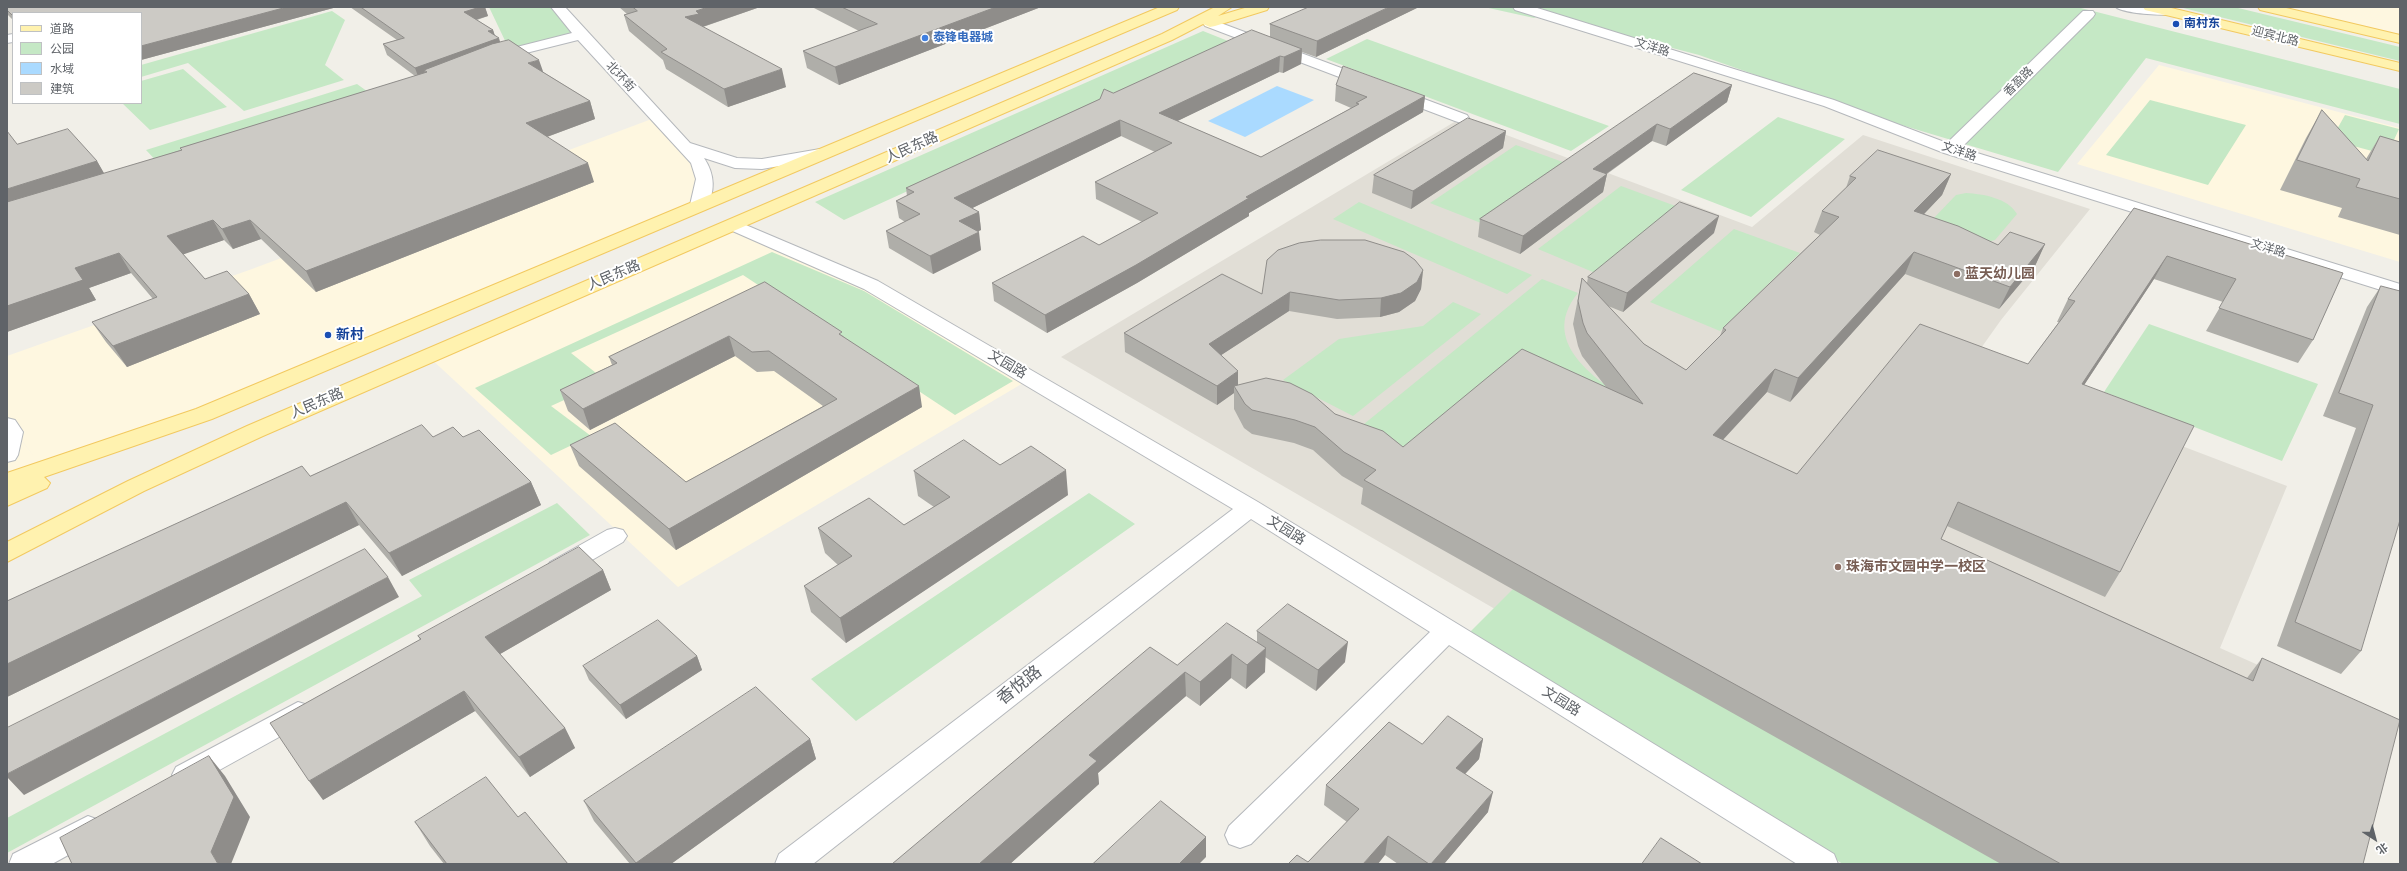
<!DOCTYPE html>
<html>
<head>
<meta charset="utf-8">
<style>
  body { margin:0 }
  #map { position:relative; width:2407px; height:871px; overflow:hidden; background:#f1efe8; font-family:Poppins,"Noto Sans SC",sans-serif }
  canvas { display:block }
  .frame { position:absolute; inset:0; border:8px solid #5f6368; pointer-events:none }
  .legend { position:absolute; left:12px; top:12px; width:130px; height:92px; box-sizing:border-box; background:#fff; border:1px solid #bfc1c3; margin:0; padding:5px 7px; list-style:none; font-size:12px; color:#5f6368 }
  .legend li { display:flex; align-items:center; gap:8px; height:20px }
  .legend b { width:20px; border:1px solid #bfc1c3 }
  .north { position:absolute; left:2355px; top:819px; width:40px; height:40px; -webkit-text-stroke:3px #fff; paint-order:stroke; rotate:144deg; font-size:11px; font-weight:700; line-height:16px; text-align:center; color:#5f6368 }
  .north::after { content:''; display:block; margin:auto; width:14px; height:18px; background:#5f6368; clip-path:polygon(50% 0,100% 100%,50% 72%,0 100%) }
</style>
</head>
<body>
<div id="map">
<canvas width="2407" height="871"></canvas>
<div class="frame"></div>
<ul class="legend">
<li><b style="height:5px;background:#fff2af"></b>道路</li>
<li><b style="height:11px;background:#c5e8c5"></b>公园</li>
<li><b style="height:11px;background:#aadaff"></b>水域</li>
<li><b style="height:11px;background:#cccac5"></b>建筑</li>
</ul>
<div class="north">北</div>
</div>
<script>
const c = document.querySelector('canvas').getContext('2d');
c.lineJoin = 'round';
function fillPath(path, color) {
  c.fillStyle = color;
  c.fill(path, 'evenodd');
}
function trace(path, color, width, dash) {
  c.strokeStyle = color;
  c.lineWidth = width;
  c.lineCap = dash ? 'butt' : 'round';
  c.setLineDash(dash || []);
  c.stroke(path);
}
function drawText(font, color, halo, rows, align = 'center') {
  c.font = font + ' Poppins,"Noto Sans SC",sans-serif';
  c.lineWidth = 4;
  c.setLineDash([]);
  c.textBaseline = 'middle';
  c.strokeStyle = halo;
  c.fillStyle = color;
  for (const [text, x, y, turn = 0] of rows) {
    c.save();
    c.translate(x, y);
    c.rotate((+turn || 0) * Math.PI / 180);
    c.textAlign = isNaN(turn) ? turn : align;
    if (halo) c.strokeText(text, 0, 0);
    c.fillText(text, 0, 0);
    c.restore();
  }
}
const commercial = new Path2D(`
  M2265 7H2400V39Z
  M2159 65 2400 128V262L2077 164Z
  M657 117 702 172 698 205 204 413 7 481V421L35 458 7 420V356L252 269Z
  M733 225 871 285 1030 379 678 587 429 357Z`);
const education = new Path2D(`
  M1461 118 1752 227 1863 135 2090 209 2001 320 1969 365 2287 486 2220 648 2397 727 1934 864 1061 357Z`);
const green = new Path2D(`
  M489 7H550L572 33 509 49Z
  M1484 7H2077L2400 89V124L2146 58 2058 172 1878 118 1699 55 1543 14 1534 18Z
  M2179 7H2234L2400 47V61Z
  M332 11 345 20 325 65 344 80 244 111 188 63 141 77V65Z
  M1203 31 1233 43 844 220 815 202Z
  M1367 39 1609 126 1571 151 1326 59Z
  M183 69 227 107 150 130 122 103H141V81Z
  M357 84 375 97 161 166 146 150Z
  M2150 100 2246 125 2208 185 2106 155Z
  M2345 115 2399 129 2387 155 2331 140Z
  M1778 117 1845 139 1751 217 1681 190Z
  M1516 145 1571 165 1486 225 1430 203Z
  M1621 186 1681 208 1600 275 1538 249Z
  M1966 193C1983 194 2008 198 2017 214L1995 240 1984 243 1931 221 1956 195Z
  M1359 202 1532 275 1507 294 1333 219Z
  M1734 229 1800 253 1720 331 1650 302Z
  M772 252 864 291 1013 381 955 415 743 275 571 353 606 381 551 406 591 436 551 455 475 388Z
  M1542 279 1578 293C1535 345 1604 386 1642 408L1403 460 1353 433Z
  M1453 302 1481 314 1353 416 1283 380 1339 339 1423 326Z
  M2149 324 2318 384 2282 461 2104 392Z
  M1089 493 1135 524 856 721 811 679Z
  M557 503 590 535 7 853V818L422 596 409 580Z
  M1534 568 2070 864H1843L1465 637Z`);
const water = new Path2D(`
  M1277 86 1314 100 1245 137 1208 121Z`);
const minor = new Path2D(`
  M551 7H565L690 143 737 158 762 159 820 149 826 151 828 154 826 157 820 159 762 169 735 168 704 158C715 174 716 193 705 209H693L690 205 696 179 691 163 578 40 494 61 489 60 487 57 489 54 572 33Z
  M1513 7H1534L1834 100 1947 143 2083 11H2093L2095 14 2093 17 1961 148 2400 284V296L1944 153 1824 106 1515 10Z
  M2116 7 2175 9 2177 12C2172 18 2121 13 2116 7Z
  M1210 19 1467 115 1469 118 1461 123 1455 121 1205 26 1203 23Z
  M13 34V42L7 43V35Z
  M734 220 878 281 1258 502 1834 854 1838 864H1797L1449 645 1251 844 1240 848 1229 844 1225 835 1229 826 1430 632 1251 519 813 864H775L779 854 1233 509 864 289 728 229 725 225 728 221Z
  M7 418 15 420 23 432 18 455 15 460 7 462Z
  M615 528 623 530 627 536 623 542 568 574 559 577 550 574 547 568 550 562 607 530Z
  M298 702 308 705 312 713 308 721 196 783 186 787 176 783 172 775 176 767Z
  M88 816 99 820 103 829 99 838 52 864H9L13 854Z`);
const major = new Path2D(`
  M1160 7H1179L1177 10 212 419 44 477 50 483 47 488 7 506V473L196 409Z
  M1215 7H1232L1218 16 1248 7H1269L1267 10 1215 26 1210 27 1203 24 1172 40 263 436 144 491 7 562V542L128 481 247 426 1162 34Z
  M2143 7H2167L2400 63V71L2145 10Z
  M2258 7H2282L2400 35V43L2260 10Z`);
const wall = new Path2D(`
  M7 7H337L141 60V13H13V20L7 14Z
  M350 7H485L488 16 477 20 493 30 495 36 500 42 543 72 590 101 595 119 547 137 594 182 316 292 261 239 233 249 224 240 183 254 205 279 249 294 260 314 127 367 106 342 92 322 153 299 131 273 89 288 96 300 7 332 17 144 97 161 104 174 181 150 180 148 415 76 387 55 383 44 397 40Z
  M619 7H760L703 27 786 87 728 107 666 69 663 60 629 31 624 15 627 14Z
  M812 7H1041L839 85 807 68 803 51 859 31Z
  M1419 7 1316 57 1302 52 1301 64 1283 73 1279 72 1177 121 1261 157 1351 108 1335 101 1336 85 1425 96 1423 112 1249 213V216L1137 283 1047 333 994 301 992 283 1099 245 1142 222 1096 199 1095 182 1155 152 1121 136 972 208 979 212 981 230 977 231 981 250 933 274 889 248 886 231 905 222 899 218 896 201 907 196 906 188 1113 93 1270 37V24Z
  M1694 73 1732 85 1727 102 1666 146 1652 141 1607 174 1603 192 1520 254 1478 237 1480 219Z
  M2322 110 2366 159 2380 136 2400 142V235L2338 217 2342 208 2280 190 2306 138Z
  M1506 131 1503 148 1411 209 1372 193 1374 175Z
  M1951 174 1942 195 1924 214 1998 245 2045 244 2035 266 1999 309 1905 274 1790 402 1767 392 1723 440 1797 474 2028 364 2059 322H2057L2068 299 2134 208 2343 273 2313 340 2298 363 2206 331 2223 302 2154 279 2084 385 2120 572 2105 597 1947 526 1941 539 2247 678 2262 658 2363 864H2001L1361 504 1363 488 1342 476 1313 450 1294 443 1252 434 1244 428 1234 409V393L1217 405 1125 352 1124 333 1262 294 1423 270 1421 289 1415 301 1399 312 1380 317 1337 319 1289 311 1221 355 1238 385 1335 414 1403 447 1606 387 1582 356 1578 346 1573 324 1582 278 1587 283 1588 277 1714 233 1623 312 1608 306 1644 344 1686 370 1720 336 1723 328 1820 235 1814 232 1822 211 1846 188 1850 176Z
  M765 282 843 336 922 407 676 550 579 466 570 445 686 482 823 406 774 371 757 372 735 356 590 430 568 411 560 390 612 365 609 357Z
  M2381 286 2361 651 2341 674 2277 646 2356 428 2323 416 2367 307Z
  M433 437 531 482 541 505 402 576 359 525 7 697V601L310 476Z
  M1000 465 1068 495 846 643 811 612 804 586 838 565 825 553 818 528 904 525 934 507 918 496 914 471Z
  M603 570 611 590 500 654 565 728 575 748 530 777 475 711 323 800 420 640 418 636Z
  M1257 631 1345 662 1316 691 1265 657V672L1246 689 1231 678 1200 706 1186 696 1098 773 1099 784 1010 864H892L1177 665 1257 642Z
  M697 656 702 670 626 719 589 680 583 666Z
  M810 739 816 759 671 864H630L594 821 584 801Z
  M1483 739 1479 759 1465 774 1488 812 1444 864H1398L1385 855 1308 862 1347 822 1324 805 1326 785 1422 744Z
  M415 822 568 864H444L430 846Z`);
const shadedWall = new Path2D(`
  M287 7H337L141 60V46Z
  M480 7H485L488 16 468 22 464 12Z
  M708 7H760L702 27 685 17 696 11Z
  M996 7H1041L839 85 835 67Z
  M1389 7H1419L1316 57 1317 41Z
  M493 30 496 39 499 38 502 49 427 72 424 70 427 76 419 79 415 68 488 31Z
  M1302 49 1301 64 1283 73 1284 57Z
  M1280 56 1279 72 1159 130V113Z
  M539 60 545 77 528 63Z
  M782 69 786 87 728 107 724 89Z
  M1732 85 1727 102 1666 146 1670 129Z
  M1425 96 1423 112 1249 213V216L1137 283 1047 333 1045 315 1246 197Z
  M590 101 595 119 533 142 526 123Z
  M1120 120 1121 136 956 216 954 198Z
  M1657 124 1652 141 1589 186 1593 169Z
  M1506 131 1503 148 1411 209 1413 191Z
  M97 161 108 180 7 212V189Z
  M588 163 594 182 316 292 306 271Z
  M1607 174 1603 192 1520 254 1523 236Z
  M1951 174 1942 195 1906 233 1914 211Z
  M979 212 981 230 962 239 959 221Z
  M1719 216 1714 233 1623 312 1627 293Z
  M213 220 224 240 179 256 167 236Z
  M250 220 261 239 233 249 222 229Z
  M979 232 981 250 933 274 930 256Z
  M2045 244 2035 266 1999 309 2010 287Z
  M1914 252 1905 274 1790 402 1798 378Z
  M119 253 131 273 89 288 96 300 7 332V306L75 268Z
  M2167 256 2154 279 2069 408 2082 384Z
  M1423 270 1421 289 1415 301 1399 312 1380 317 1381 298Z
  M1290 292 1289 311 1209 363V344Z
  M249 294 260 314 127 367 113 346Z
  M729 336 735 356 590 430 583 409Z
  M1775 369 1767 392 1705 459 1713 435Z
  M1238 371V390L1234 386V393L1217 405V386Z
  M919 386 922 407 676 550 669 529Z
  M1066 470 1068 495 846 643 840 618Z
  M531 482 541 505 402 576 389 553Z
  M346 502 359 525 7 697V664Z
  M603 570 611 590 495 657 485 637Z
  M388 577 399 597 24 795 7 777V774Z
  M1348 642 1345 662 1316 691 1318 670Z
  M1266 648 1265 672 1246 689 1247 665Z
  M1232 654 1231 678 1200 706V682Z
  M697 656 702 670 626 719 620 705Z
  M1185 672 1186 696 1098 773 1099 784 1010 864H979L1089 755Z
  M464 691 475 711 323 800 309 781Z
  M565 728 575 748 530 777 519 757Z
  M810 739 816 759 671 864H637L636 863Z
  M1483 739 1479 759 1452 788 1456 768Z
  M209 756 225 776 250 817 231 864H218L211 852Z
  M1493 792 1488 812 1444 864H1431Z
  M1388 836 1385 855 1378 864H1363Z
  M1206 837V857L1199 864H1179Z`);
const building = new Path2D(`
  M7 7H287L141 46V13H13V16L7 10Z
  M361 7H480L464 12 493 30 488 31 499 38 415 68 383 44 404 38Z
  M633 7H708L696 11 699 14 685 17 782 69 724 89 661 52 667 49 624 15 637 11Z
  M842 7H996L835 67 803 51 877 24Z
  M1309 7H1389L1317 41 1270 24Z
  M1252 30 1302 49 1284 57 1280 56 1159 113 1261 157 1359 104 1356 103 1367 97 1336 85 1343 66 1425 96 1246 197 1249 198 1136 265 1045 315 992 283 1083 236 1099 245 1158 213 1095 182 1172 143 1120 120 954 198 979 212 959 221 979 232 930 256 886 231 920 214 896 201 914 192 906 188 1100 99 1104 89 1113 93Z
  M509 40 539 60 528 63 590 101 526 123 588 163 306 271 250 220 222 229 213 220 167 236 205 279 227 271 249 294 113 346 92 322 157 297 119 253 75 268 83 280 7 306V202L182 150 180 148 427 72 424 70 492 44Z
  M1694 73 1732 85 1670 129 1657 124 1593 169 1607 174 1523 236 1480 219Z
  M2322 110 2368 161 2380 136 2400 142V199L2356 187 2360 179 2297 160Z
  M1468 118 1506 131 1413 191 1374 175Z
  M68 129 97 161 7 189V131L17 144Z
  M1878 150 1951 174 1914 211 1958 226 1998 245 2010 232 2045 244 2010 287 1914 252 1798 378 1775 369 1713 435 1797 474 1920 324 2028 364 2075 301 2068 299 2134 208 2343 273 2313 340 2219 308 2236 279 2167 256 2082 384 2194 426 2120 572 1958 502 1941 539 2253 681 2262 658 2400 720 2363 864H2061L1364 480 1376 470 1344 452 1315 427 1295 420 1252 410 1245 404 1234 386 1266 378 1290 383 1312 394 1335 414 1383 431 1403 447 1522 349 1643 404 1587 333 1583 323 1578 301 1582 278 1644 344 1686 370 1726 330 1723 328 1839 217 1822 211 1856 178 1850 176Z
  M1680 202 1719 216 1627 293 1588 277Z
  M1321 240H1365L1404 252 1415 260 1423 270 1417 282 1401 293 1381 298 1339 300 1290 292 1209 344 1238 371 1217 386 1124 333 1222 274 1262 294 1267 260 1278 250 1299 243Z
  M765 282 842 332 839 334 919 386 669 529 570 445 615 423 686 482 837 399 769 351 752 352 729 336 583 409 560 390 617 363 609 357Z
  M2381 286 2400 291V520L2361 651 2295 622 2373 405 2339 393Z
  M422 425 433 437 453 427 463 437 479 430 531 482 389 553 346 502 7 664V601L302 466 310 476Z
  M964 440 1000 465 1031 446 1066 470 840 618 804 586 852 556 818 528 869 498 904 525 950 497 914 471Z
  M579 547 603 570 485 637 565 728 519 757 464 691 309 781 270 723 421 639 418 636Z
  M365 549 388 577 7 774V728Z
  M1288 604 1348 642 1318 670 1257 631Z
  M658 620 697 656 620 705 583 666Z
  M1227 623 1266 648 1247 665 1232 654 1200 682 1185 672 1089 755 1097 761 979 864H892L1150 647 1177 665Z
  M756 687 810 739 636 863 584 801Z
  M1448 716 1483 739 1456 768 1493 792 1431 864H1429L1388 836 1363 864H1288L1297 855 1308 862 1359 809 1326 785 1389 722 1422 744Z
  M209 756 234 797 211 852 218 864H72L60 838Z
  M486 777 518 817 525 812 568 864H446H447L415 822Z
  M1161 801 1206 837 1179 864H1093Z
  M1661 838 1702 864H1642Z`);
const markers = [
  [2176,24,4,"#1a4fb4"],
  [925,38,4,"#3f7fe0"],
  [1957,274,4,"#8d6e63"],
  [328,335,4,"#1a4fb4"],
  [1838,567,4,"#8d6e63"]
];
const farTransitnames = [
  ["南村东",2184,24]
];
const farStreetnames = [
  ["迎宾北路",2275,37,14],
  ["文洋路",1652,48,17],
  ["北环街",620,77,47],
  ["香盈路",2019,82,-45],
  ["文洋路",1959,152,18],
  ["文洋路",2268,249,17]
];
const farShopnames = [
  ["泰锋电器城",933,38]
];
const streetNames = [
  ["人民东路",912,148,-24],
  ["人民东路",614,276,-23],
  ["文园路",1007,365,31],
  ["人民东路",317,404,-23],
  ["文园路",1286,531,32],
  ["文园路",1561,702,32]
];
const educationNames = [
  ["蓝天幼儿园",1965,274],
  ["珠海市文园中学一校区",1846,567]
];
const transitNames = [
  ["新村",336,335]
];
const nearStreetnames = [
  ["香悅路",1020,686,-38]
];
fillPath(commercial, '#fef7e0');
fillPath(education, '#e1ded6');
fillPath(green, '#c5e8c5');
fillPath(water, '#aadaff');
trace(minor, '#b5b8bc', 2);
trace(major, '#f2c960', 2);
fillPath(minor, '#fff');
fillPath(major, '#fff2af');
fillPath(wall, '#afaea9');
fillPath(shadedWall, '#8f8d8a');
fillPath(building, '#cccac5');
trace(building, '#8f8d8a', 1);
for (const [x, y, r, color] of markers) {
  const dot = new Path2D();
  dot.arc(x, y, r, 0, 2 * Math.PI);
  c.fillStyle = color;
  c.fill(dot);
  trace(dot, '#fff', 1.5);
}
drawText('bold 12px', '#164399', '#fff', farTransitnames, 'left');
drawText('12px', '#5f6368', '#fff', farStreetnames);
drawText('bold 12px', '#366cbe', '#fff', farShopnames, 'left');
drawText('14px', '#5f6368', '#fff', streetNames);
drawText('bold 14px', '#785e54', '#fff', educationNames, 'left');
drawText('bold 14px', '#164399', '#fff', transitNames, 'left');
drawText('17px', '#5f6368', '#fff', nearStreetnames);
</script>
</body>
</html>
